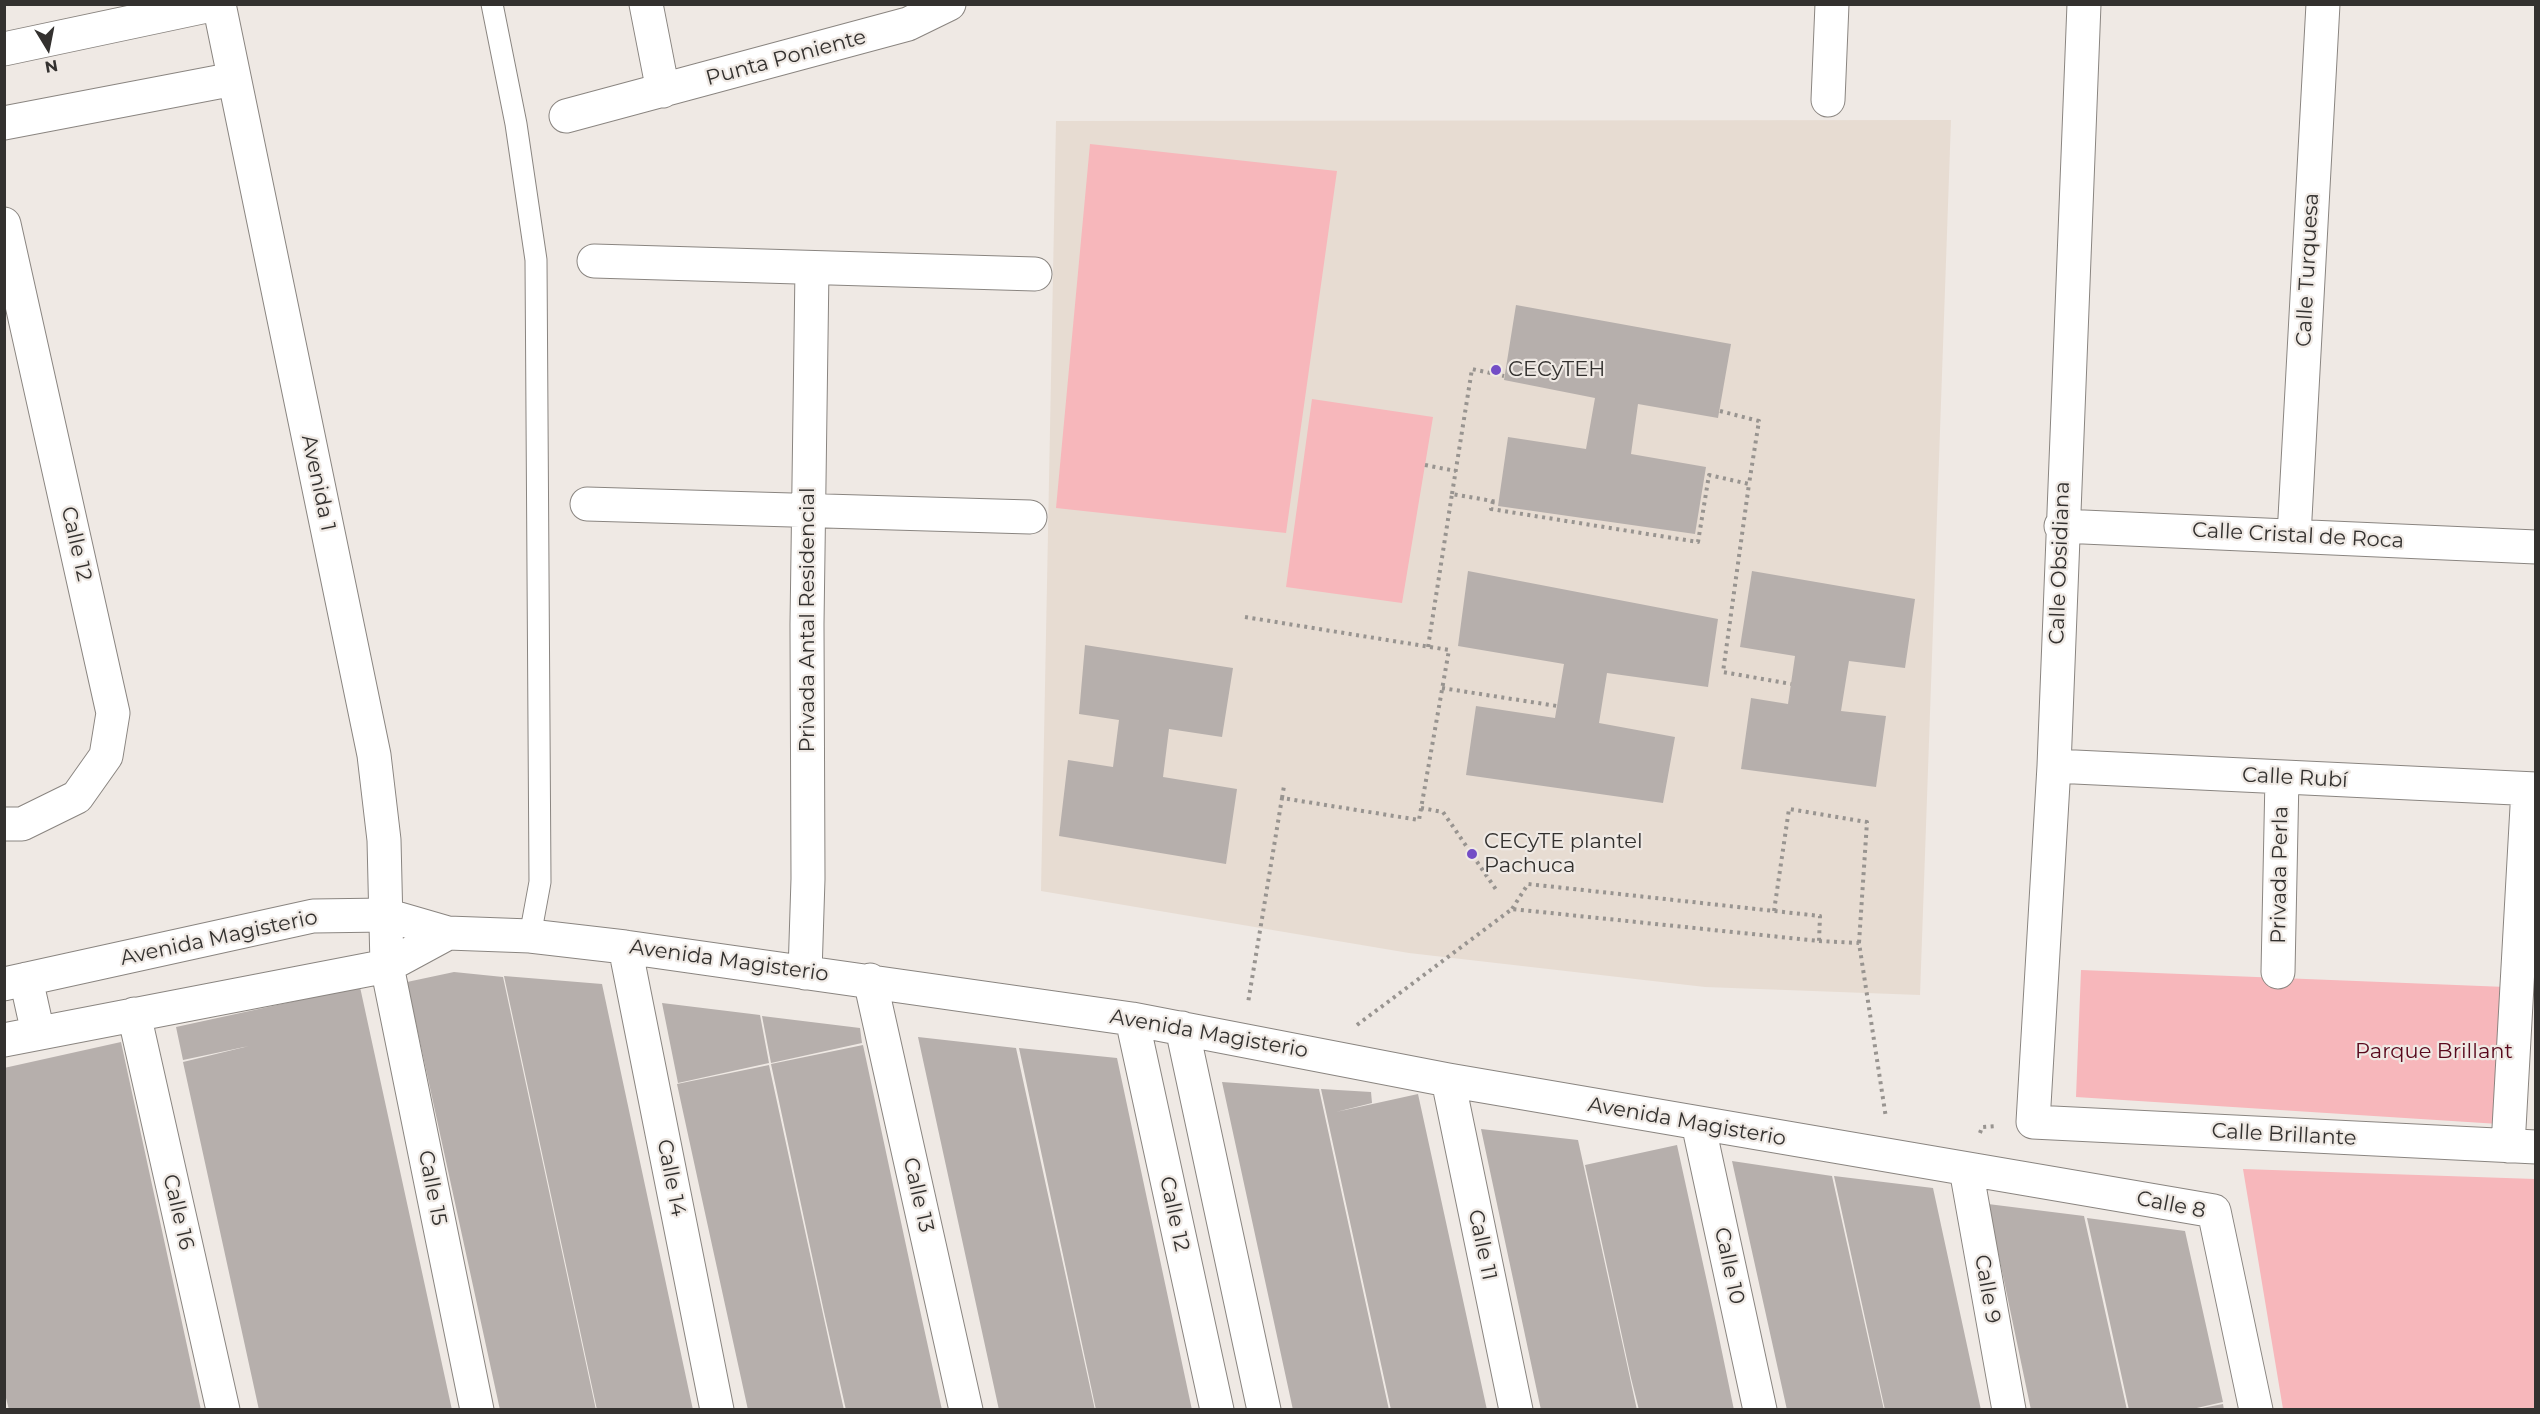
<!DOCTYPE html>
<html>
<head>
<meta charset="utf-8">
<style>
  body { margin:0 }
  #map { position:relative; width:2540px; height:1414px; overflow:hidden; background:#efe9e4; font-family:Montserrat,sans-serif }
  canvas { display:block }
  .frame { position:absolute; inset:0; border:6px solid #33312f; pointer-events:none }
  .north { position:absolute; left:18px; top:18px; width:60px; height:60px; -webkit-text-stroke:4px #efe9e4; paint-order:stroke; rotate:170deg; font-size:16px; font-weight:700; line-height:24px; text-align:center; color:#33312f }
  .north::after { content:''; display:block; margin:auto; width:21px; height:27px; background:#33312f; clip-path:polygon(50% 0,100% 100%,50% 72%,0 100%) }
</style>
</head>
<body>
<div id="map">
<canvas width="2540" height="1414"></canvas>
<div class="frame"></div>
<div class="north">N</div>
</div>
<script>
const c = document.querySelector('canvas').getContext('2d');
c.lineJoin = 'round';
function fillPath(path, color) {
  c.fillStyle = color;
  c.fill(path, 'evenodd');
}
function trace(path, color, width, dash) {
  c.strokeStyle = color;
  c.lineWidth = width;
  c.lineCap = dash ? 'butt' : 'round';
  c.setLineDash(dash || []);
  c.stroke(path);
}
function drawText(font, color, halo, rows, align = 'center') {
  c.font = font + ' Montserrat,sans-serif';
  c.lineWidth = 4.5;
  c.setLineDash([]);
  c.textBaseline = 'middle';
  c.strokeStyle = halo;
  c.fillStyle = color;
  for (const [text, x, y, turn = 0] of rows) {
    c.save();
    c.translate(x, y);
    c.rotate((+turn || 0) * Math.PI / 180);
    c.textAlign = isNaN(turn) ? turn : align;
    if (halo) c.strokeText(text, 0, 0);
    c.fillText(text, 0, 0);
    c.restore();
  }
}
const built = new Path2D(`
  M1951 120 1920 995 1705 987 1409 953 1041 891 1056 121Z`);
const green = new Path2D(`
  M1090 144 1337 171 1286 533 1056 508Z
  M1312 399 1433 417 1402 603 1286 587Z
  M2081 970 2506 987 2499 1124 2076 1097Z
  M2243 1169 2535 1179V1409H2283Z`);
const building = new Path2D(`
  M1516 305 1731 344 1718 418 1638 404 1631 454 1706 467 1695 534 1498 506 1508 437 1586 449 1595 398 1504 380Z
  M1468 571 1718 619 1708 687 1607 673 1599 723 1675 737 1663 803 1466 775 1476 706 1555 718 1564 664 1458 646Z
  M1752 571 1915 599 1905 668 1849 661 1841 711 1886 716 1876 787 1741 769 1751 698 1788 704 1795 656 1740 647Z
  M1085 645 1233 668 1222 737 1169 729 1163 777 1237 789 1226 864 1059 836 1068 760 1113 767 1119 720 1079 714Z
  M454 972 503 977 596 1410H500L407 982Z
  M504 976 602 984 693 1410H597Z
  M360 987 452 1410H259L183 1062 249 1046 183 1060 176 1027Z
  M662 1003 760 1015 769 1063 678 1083Z
  M762 1016 860 1028 862 1043 771 1063Z
  M918 1037 1016 1048 1095 1410H999Z
  M121 1042 201 1410H9L4 1390V1068Z
  M863 1045 916 1292 942 1410H846L824 1312 771 1064Z
  M1019 1048 1117 1058 1192 1410H1096Z
  M769 1065 838 1383 844 1410H748L700 1190 677 1084Z
  M1222 1082 1319 1089 1389 1410H1293Z
  M1321 1089 1371 1092 1372 1103 1336 1112 1418 1094 1487 1410H1391Z
  M1481 1129 1578 1140 1637 1410H1541Z
  M1677 1145 1716 1323 1734 1410H1639L1631 1378 1585 1165Z
  M1732 1161 1832 1176 1884 1410H1787Z
  M1834 1176 1933 1188 1981 1410H1885Z
  M1988 1204 2084 1216 2127 1410H2031Z
  M2087 1218 2185 1231 2223 1402 2188 1410H2129Z
  M2223 1404 2224 1410H2202V1408Z`);
const path = new Path2D(`
  M1720 411 1759 421 1749 484
  M1425 465 1456 471
  M1452 494 1472 369 1504 376
  M1493 501 1491 509 1698 542 1709 475 1749 484 1723 672 1791 684
  M1245 617 1449 650 1419 820 1282 798 1248 1003
  M1428 647 1452 494 1498 502
  M1442 688 1557 706
  M1282 798 1284 786
  M1421 808 1443 812 1497 891
  M1774 911 1789 809 1867 822 1859 943
  M1819 941 1859 943 1886 1118
  M1357 1025 1512 909 1819 941 1820 916 1528 884 1512 909
  M1980 1133 1982 1127 1996 1126`);
const service = new Path2D(`
  M492 4 516 124 536 260 540 882 530 936`);
const minor = new Path2D(`
  M219 4 374 755 384 840 387 966 477 1410
  M646 4 663 91
  M2084 4 2054 766 2033 1122 2536 1147
  M4 49 216 4
  M1828 100 1832 4
  M566 116 908 24 949 4
  M4 123 234 79
  M4 224 113 713 106 756 77 797 22 824H4
  M594 261 1035 274
  M587 504 1030 517
  M2061 526 2536 547
  M2294 536 2323 4
  M2054 766 2536 789
  M625 947 717 1410
  M2278 972 2282 777
  M805 973 808 879 807 624 812 268
  M26 979 38 1033
  M870 980 966 1410
  M4 984 313 916 386 915 448 933 530 936 625 947 1132 1019 1448 1080 2214 1211 2256 1410
  M134 1014 223 1410
  M1132 1019 1217 1410
  M1182 1028 1264 1410
  M4 1040 387 966 448 933
  M1448 1080 1516 1410
  M1698 1123 1760 1410
  M2508 1146 2528 789
  M1966 1169 2009 1410`);
const markers = [
  [1496,370,6,"#734dc6"],
  [1472,854,6,"#734dc6"]
];
const streetNames = [
  ["Punta Poniente",786,58,-15],
  ["Calle Turquesa",2308,270,-87],
  ["Avenida 1",318,483,78],
  ["Calle Cristal de Roca",2298,536,3],
  ["Calle 12",76,544,77],
  ["Calle Obsidiana",2060,563,-88],
  ["Privada Antal Residencial",808,620,-90],
  ["Calle Rubí",2295,778,3],
  ["Privada Perla",2280,875,-89],
  ["Avenida Magisterio",219,938,-12],
  ["Avenida Magisterio",729,961,8],
  ["Avenida Magisterio",1209,1034,10],
  ["Avenida Magisterio",1687,1122,10],
  ["Calle Brillante",2284,1135,3],
  ["Calle 14",671,1178,79],
  ["Calle 15",432,1188,79],
  ["Calle 13",918,1195,77],
  ["Calle 8",2171,1205,11],
  ["Calle 16",178,1212,77],
  ["Calle 12",1174,1214,78],
  ["Calle 11",1482,1245,78],
  ["Calle 10",1729,1266,78],
  ["Calle 9",1987,1289,80]
];
const poiNames = [
  ["CECyTEH",1508,370],
  ["CECyTE plantel",1484,842],
  ["Pachuca",1484,866]
];
const parkNames = [
  ["Parque Brillant",2434,1052]
];
fillPath(built, '#e7dcd2');
fillPath(green, '#f7b7bb');
fillPath(building, '#b6afac');
trace(service, '#8a8580', 23);
trace(minor, '#8a8580', 35);
trace(path, '#989490', 4, [3, 4.5]);
trace(service, '#fff', 21);
trace(minor, '#fff', 33);
for (const [x, y, r, color] of markers) {
  const dot = new Path2D();
  dot.arc(x, y, r, 0, 2 * Math.PI);
  c.fillStyle = color;
  c.fill(dot);
  trace(dot, '#efe9e4', 2);
}
drawText('21px', '#33312f', '#efe9e4', streetNames);
drawText('21px', '#33312f', '#efe9e4', poiNames, 'left');
drawText('21px', '#59091d', '#efe9e4', parkNames);
</script>
</body>
</html>
